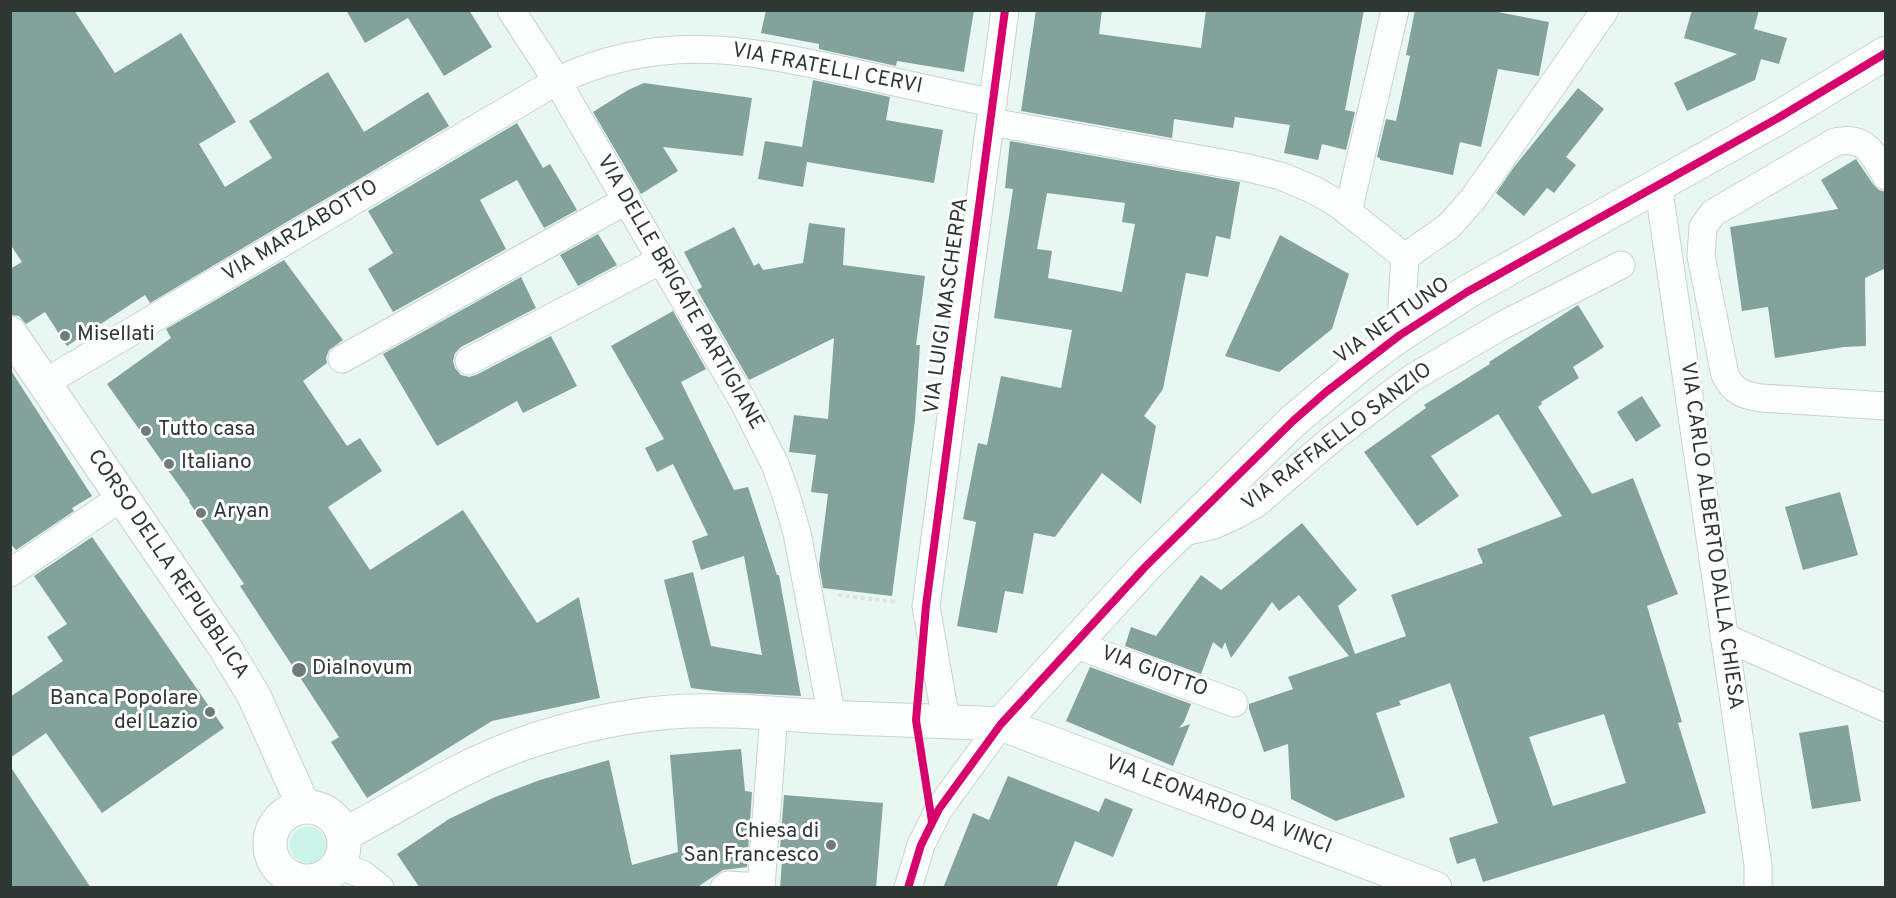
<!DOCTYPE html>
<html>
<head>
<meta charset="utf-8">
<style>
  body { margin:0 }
  #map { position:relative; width:1896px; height:898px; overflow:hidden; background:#e9f7f2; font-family:Overpass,sans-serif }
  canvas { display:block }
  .frame { position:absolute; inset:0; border:12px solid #2e3834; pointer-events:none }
</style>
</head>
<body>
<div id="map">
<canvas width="1896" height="898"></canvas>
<div class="frame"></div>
</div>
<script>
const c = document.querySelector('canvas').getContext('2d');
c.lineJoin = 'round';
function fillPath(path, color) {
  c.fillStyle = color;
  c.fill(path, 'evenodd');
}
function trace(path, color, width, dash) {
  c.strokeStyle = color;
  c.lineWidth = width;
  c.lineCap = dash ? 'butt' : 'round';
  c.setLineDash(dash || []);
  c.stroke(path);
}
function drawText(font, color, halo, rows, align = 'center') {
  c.font = font + ' Overpass,sans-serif';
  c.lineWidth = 6;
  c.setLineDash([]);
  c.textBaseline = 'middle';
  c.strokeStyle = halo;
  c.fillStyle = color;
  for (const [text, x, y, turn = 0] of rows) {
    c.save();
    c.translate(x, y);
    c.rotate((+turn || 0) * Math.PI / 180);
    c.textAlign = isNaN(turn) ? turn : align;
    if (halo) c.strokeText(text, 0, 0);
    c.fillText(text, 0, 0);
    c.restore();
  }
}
const green = new Path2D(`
  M290 845a18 18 0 1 1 36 0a18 18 0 1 1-36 0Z`);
const building = new Path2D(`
  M10 10H74L115 73 181 33 236 122 199 144 225 187 272 158 249 121 328 72 364 132 428 92 449 126 150 303 145 295 67 346 45 312 26 324 19 316 10 315V269L22 262 10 244Z
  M346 10H469L492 47 444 76 408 18 365 43Z
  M766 10H974L964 72 897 61 896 66 819 49V44L761 33Z
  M1036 10H1102L1099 34 1201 48 1206 10H1364L1345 110 1355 112 1346 150 1322 144 1318 160 1284 153 1290 125 1235 117 1233 128 1174 119 1172 138 1021 111Z
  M1415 10H1488L1549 22 1539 76 1498 69 1481 147 1460 142 1453 175 1380 160V158L1377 157 1386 119 1396 121 1410 56 1406 55Z
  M1692 10H1759L1754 29 1787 38 1779 64 1761 59 1755 80 1687 111 1674 83 1737 54 1684 38Z
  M813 80 890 97 886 120 943 130 934 183 807 162 803 187 758 179 765 141 802 147Z
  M644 83 752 98 743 156 663 147 678 171 641 194 593 112 628 90Z
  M1578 88 1604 109 1566 157 1576 165 1554 193 1547 188 1524 216 1496 193 1514 167Z
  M517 123 543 168 550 164 577 210 544 228 517 180 480 200 506 249 393 312 368 269 393 253 368 211Z
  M1010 141 1240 182 1230 239 1216 236 1208 277 1186 273 1163 389 1144 416 1156 426 1141 504 1102 473 1055 537 1034 533 1023 594 1005 591 997 633 957 626 976 522 963 519 978 443 987 445 1001 376 1061 388 1072 330 994 318 1013 189 1005 188ZM1047 193 1125 203 1122 222 1135 224 1122 292 1048 278 1052 251 1037 249Z
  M1856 159 1873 184 1879 190 1886 192V268L1865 278 1866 346 1844 347 1775 358 1768 307 1742 311 1730 227 1838 209 1821 180Z
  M809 223 845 228 843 265 925 276 916 345H920L915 420 892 596 823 588 819 565 828 494 811 492 816 455 789 452 794 415 828 419 834 338 749 380 697 290 702 287 684 252 734 227 754 266 759 263 763 270 803 263Z
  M598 234 617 265 578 286 560 255Z
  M1280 235 1349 274 1332 329 1279 372 1225 356Z
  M284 260 343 340 329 350 326 358 327 363 303 381 347 446 360 438 382 471 328 507 370 570 463 510 537 623 579 597 600 698 492 721 367 798 331 742 339 737 240 586 244 584 189 502 190 501 107 384 171 338 166 329Z
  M521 277 536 308 461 347 455 353 453 361 455 368 461 375 469 377 476 375 551 336 577 386 523 413 517 401 437 446 383 354Z
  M1578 305 1604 347 1573 367 1579 378 1541 402 1542 404 1538 407 1592 494 1633 478 1678 594 1647 606 1682 722 1678 723 1706 813 1483 882 1475 858 1457 864 1449 838 1498 823 1450 683 1399 701 1401 705 1376 713 1405 797 1336 821 1291 799 1288 744 1264 752 1249 709V704L1293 689 1288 677 1349 656 1299 595 1279 611 1272 602 1231 658 1225 642 1222 649 1213 642 1201 674 1125 646 1131 627 1156 636 1201 575 1221 590 1302 523 1357 590 1338 606 1355 654 1406 636 1391 595 1483 563 1477 549 1562 516 1498 414 1431 456 1459 496 1417 526 1364 452 1426 408 1424 405 1490 364 1489 362ZM1604 714 1626 783 1553 806 1529 737Z
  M673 311 706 369 681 382 734 490 748 487 777 575H779L801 696 723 692 691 688 664 580 693 572 711 646 762 655 744 556 701 570 692 541 708 535 673 464 657 472 645 448 664 439 611 346Z
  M10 369 92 496 72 508 74 511 16 550 10 543Z
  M1642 396 1661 426 1636 442 1617 412Z
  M1840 492 1858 555 1803 570 1785 507Z
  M92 537 224 728 102 813 46 733 10 758V697L63 661 47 637 67 624 34 576Z
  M1090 667 1191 704 1184 722 1179 728 1190 724 1173 766 1066 721Z
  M1848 725 1861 801 1812 809 1799 733Z
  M741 749 745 791 752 792 747 867 723 870 696 888H420L397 854 449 819 495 797 540 780 609 760 632 865 678 852 670 755Z
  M10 766 91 888H10Z
  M1008 776 1099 812 1105 798 1133 809 1113 857 1075 841 1056 888H943L973 813 989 820Z
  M784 795 883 803 876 888H780L782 861 779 862Z`);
const path = new Path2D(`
  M838 595 896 602`);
const street = new Path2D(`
  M511 10 557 81 743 401 775 464 786 495 797 533 832 717
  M991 122 1244 167 1281 176 1314 190 1338 204 1405 257 1400 335
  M1886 176C1872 153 1866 135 1835 142L1713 213 1703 227 1701 256 1725 375C1734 392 1742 395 1761 398L1886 406
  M1658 184 1758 865V888
  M1348 212 1395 10
  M1405 257 1449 226 1473 199 1605 10
  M342 359 627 200
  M469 361 661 260
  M44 383 557 81C658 33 742 48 846 71 895 82 944 93 993 103
  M1179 533 1214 525 1236 515 1257 503 1333 438 1412 378 1503 325 1621 265
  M10 573 122 497
  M1724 637 1886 708
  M1074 644 1234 703
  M946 721 926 606 1005 10
  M338 865 362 874 380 888
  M724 888 728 885 761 887 774 714
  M908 888 921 845 939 809 1001 724`);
const secondary = new Path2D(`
  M10 333 224 646 254 696 304 807
  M1001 724 1145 567 1293 421 1362 363 1400 335 1467 292 1778 118 1886 53
  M270 844a37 37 0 1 1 74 0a37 37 0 1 1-74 0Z
  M343 835C403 804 461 765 525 743 572 727 621 716 671 712 723 708 777 714 829 717 886 720 944 721 1001 724L1435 888`);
const cycleway = new Path2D(`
  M932 822 916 720 926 606 1005 10
  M908 888 921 845 939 809 1001 724 1145 567 1293 421 1326 392 1400 335 1467 292 1778 118 1886 53`);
const markers = [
  [65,336,6,"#6f7b76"],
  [146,431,6,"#6f7b76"],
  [169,464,6,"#6f7b76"],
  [201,513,6,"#6f7b76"],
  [299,670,8,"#6f7b76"],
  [210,712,6,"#6f7b76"],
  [831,845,6,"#6f7b76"]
];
const streetNames = [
  ["VIA FRATELLI CERVI",827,70,11],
  ["VIA MARZABOTTO",301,232,-31],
  ["VIA DELLE BRIGATE PARTIGIANE",679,293,60],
  ["VIA LUIGI MASCHERPA",948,306,-82],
  ["VIA NETTUNO",1393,322,-35],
  ["VIA RAFFAELLO SANZIO",1338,438,-37],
  ["VIA CARLO ALBERTO DALLA CHIESA",1710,536,82],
  ["CORSO DELLA REPUBBLICA",167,565,56],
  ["VIA GIOTTO",1154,673,20],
  ["VIA LEONARDO DA VINCI",1218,806,21]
];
const poiNames = [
  ["Misellati",77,336],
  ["Tutto casa",158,431],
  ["Italiano",181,464],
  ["Aryan",213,513],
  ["Dialnovum",312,670],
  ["Banca Popolare",198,700,"right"],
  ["del Lazio",198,724,"right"],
  ["Chiesa di",819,833,"right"],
  ["San Francesco",819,857,"right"]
];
fillPath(green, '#cbf5e8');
fillPath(building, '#82a29b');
trace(street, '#c7d2ce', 29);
trace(secondary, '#c7d2ce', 35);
trace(path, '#e0e4e3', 4, [4.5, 3]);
trace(street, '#fcfefd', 27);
trace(secondary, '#fcfefd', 33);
trace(cycleway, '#d6006c', 8);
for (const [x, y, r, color] of markers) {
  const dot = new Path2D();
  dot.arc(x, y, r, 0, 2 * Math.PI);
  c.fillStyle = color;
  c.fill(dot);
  trace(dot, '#fff', 2);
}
drawText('21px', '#2e3834', '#fff', streetNames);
drawText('21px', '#2e3834', '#fff', poiNames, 'left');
</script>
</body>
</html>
